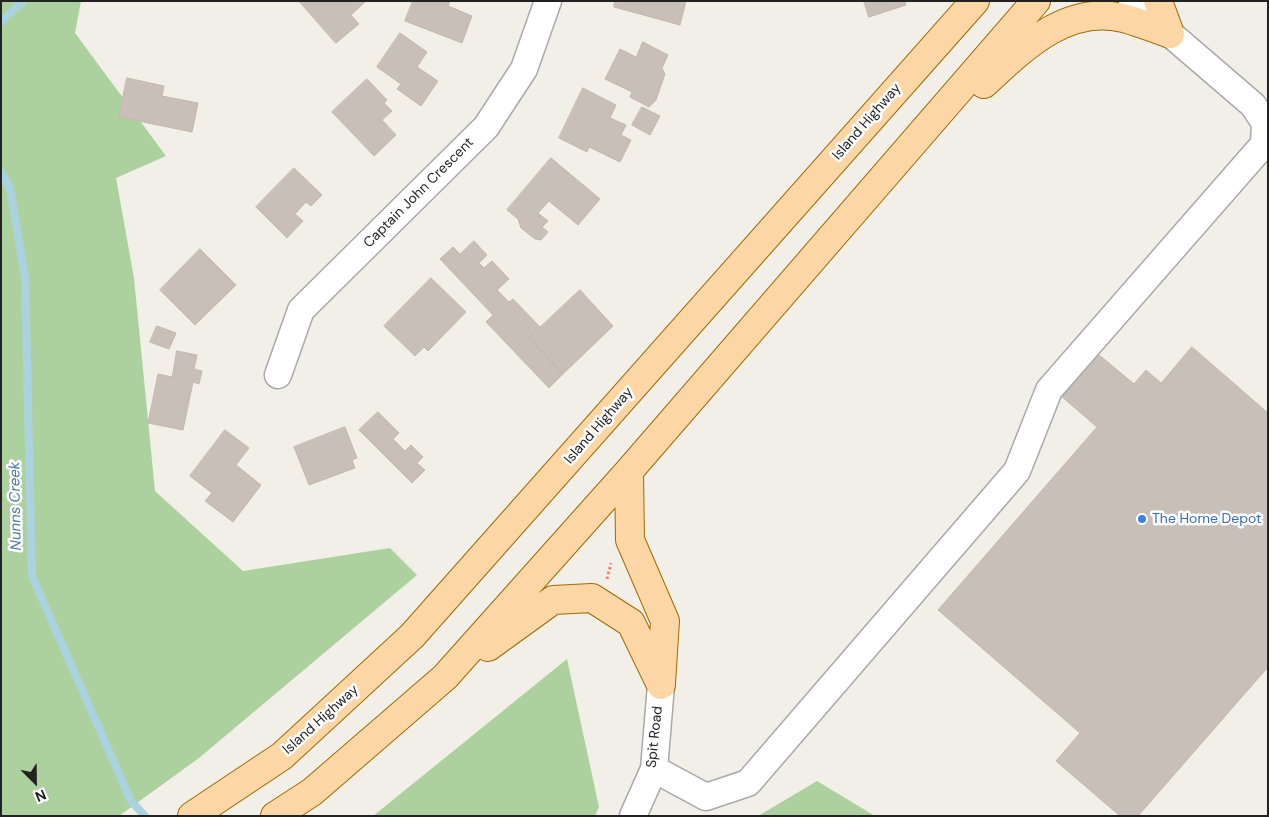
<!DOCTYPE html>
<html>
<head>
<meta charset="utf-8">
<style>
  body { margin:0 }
  #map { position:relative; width:1269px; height:817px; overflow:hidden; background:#f2efe9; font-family:"DM Sans",sans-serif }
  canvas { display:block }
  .frame { position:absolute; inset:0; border:2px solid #222; pointer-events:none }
  .north { position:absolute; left:10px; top:757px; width:50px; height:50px; -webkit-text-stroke:4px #fff; paint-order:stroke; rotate:157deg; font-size:14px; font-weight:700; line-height:20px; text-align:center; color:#222 }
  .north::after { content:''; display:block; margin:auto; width:18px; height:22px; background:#222; clip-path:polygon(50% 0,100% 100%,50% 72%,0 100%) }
</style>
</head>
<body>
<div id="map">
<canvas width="1269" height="817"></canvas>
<div class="frame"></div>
<div class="north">N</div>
</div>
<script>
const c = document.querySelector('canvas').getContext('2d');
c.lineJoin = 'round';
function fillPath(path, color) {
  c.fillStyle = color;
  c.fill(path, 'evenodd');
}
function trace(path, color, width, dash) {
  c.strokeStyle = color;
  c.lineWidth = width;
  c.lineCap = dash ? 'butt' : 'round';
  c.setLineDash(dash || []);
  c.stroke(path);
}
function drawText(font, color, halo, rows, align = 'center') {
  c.font = font + ' "DM Sans",sans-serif';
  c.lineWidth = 5;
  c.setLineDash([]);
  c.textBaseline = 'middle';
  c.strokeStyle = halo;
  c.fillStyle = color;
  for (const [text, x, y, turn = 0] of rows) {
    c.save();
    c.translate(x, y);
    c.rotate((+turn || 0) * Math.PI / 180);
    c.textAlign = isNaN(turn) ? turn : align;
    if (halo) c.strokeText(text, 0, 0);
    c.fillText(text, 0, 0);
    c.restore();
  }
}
const forest = new Path2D(`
  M1 1H81L75 33 166 156 116 178 134 278 155 491 243 571 390 548 417 575 199 758 119 816H1Z
  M567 659 599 807 595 816H373Z
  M817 781 875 816H758Z`);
const stream = new Path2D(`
  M1 22 23 1
  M1 172 10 188 25 278 32 576 131 801 145 816`);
const building = new Path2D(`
  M299 1H366L351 15 359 24 336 43Z
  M413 1H450L448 6 472 16 462 43 405 21Z
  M615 1H686L680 25 614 7Z
  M864 1H905L906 5 869 17Z
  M400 33 427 52 417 67 438 81 421 106 397 89 401 84 377 67Z
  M643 42 668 55 662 68 665 74 656 100 649 107 630 97 632 92 605 79 620 49 636 57Z
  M127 78 164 86 162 96 198 103 192 132 119 117Z
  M367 79 387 100 384 103 392 111 382 120 396 135 374 156 332 112Z
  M583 88 616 105 610 118 626 125 621 135 631 140 620 162 589 147 587 152 559 138Z
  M642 107 660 116 650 135 632 125Z
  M551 158 600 199 578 225 549 201 538 213 548 221 542 227 548 232 541 240 535 239 521 228 518 219 507 210Z
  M294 168 322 195 311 206 306 202 295 214 303 221 287 238 256 207Z
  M474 241 487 255 479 263 484 268 492 261 509 279 497 290 509 302 513 299 540 327 529 338 563 374 549 388 486 322 493 315 440 259 453 247 460 254Z
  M200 249 236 285 195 325 160 290Z
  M431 278 466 312 428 351 424 347 415 356 384 326Z
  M580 290 613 326 563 374 529 338Z
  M157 326 176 333 169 349 150 342Z
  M1192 347 1268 413V667L1138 816H1120L1056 761 1080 733 938 610 1097 427 1061 396 1098 354 1134 384 1146 370 1161 383Z
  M177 351 197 355 194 369 202 371 199 384 193 382 183 430 148 423 158 374 172 377Z
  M378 412 399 433 393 439 405 451 411 445 423 457 417 463 425 470 412 483 359 430Z
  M345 427 357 458 352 460 355 468 309 485 294 447Z
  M225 430 249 448 236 465 261 485 233 522 205 501 212 493 190 476Z`);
const path = new Path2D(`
  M607 579 611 563`);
const minor = new Path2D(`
  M278 375 301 310 486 127 524 69 548 1
  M654 769 706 797 748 783 1017 471 1049 390 1264 144 1265 123 1253 105 1132 1
  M633 816 654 769 661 685`);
const major = new Path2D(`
  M1158 1 1170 34
  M984 84C1022 49 1066 4 1123 18 1138 22 1154 28 1170 34
  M629 471 630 540 665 621 661 683
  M488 647 553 600 592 598 631 623 661 685
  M192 816 282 756 412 636 975 1
  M275 816 312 792 445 677 629 471 1036 1`);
const markers = [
  [1142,519,5,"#3f7fe0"]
];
const streetNames = [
  ["Island Highway",867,122,-49],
  ["Captain John Crescent",419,193,-45],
  ["Island Highway",599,426,-49],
  ["Island Highway",321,720,-42],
  ["Spit Road",655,737,-84]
];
const shopNames = [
  ["The Home Depot",1152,519]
];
const waterNames = [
  ["Nunns Creek",16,506,-91]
];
fillPath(forest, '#add19e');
trace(stream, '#aad3df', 8);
fillPath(building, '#c7bfb8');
trace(building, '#c4b6ab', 1);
trace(minor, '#a9a9a9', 29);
trace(major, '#a06b00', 30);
trace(path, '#fa8072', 3, [2.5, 2.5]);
trace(minor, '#fff', 26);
trace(major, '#fcd6a4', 28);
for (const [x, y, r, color] of markers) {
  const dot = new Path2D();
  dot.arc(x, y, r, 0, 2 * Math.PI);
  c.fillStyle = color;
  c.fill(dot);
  trace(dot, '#fff', 2);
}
drawText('14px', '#222', '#fff', streetNames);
drawText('14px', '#366cbe', '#fff', shopNames, 'left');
drawText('italic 15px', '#4a7aab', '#fff', waterNames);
</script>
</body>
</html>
